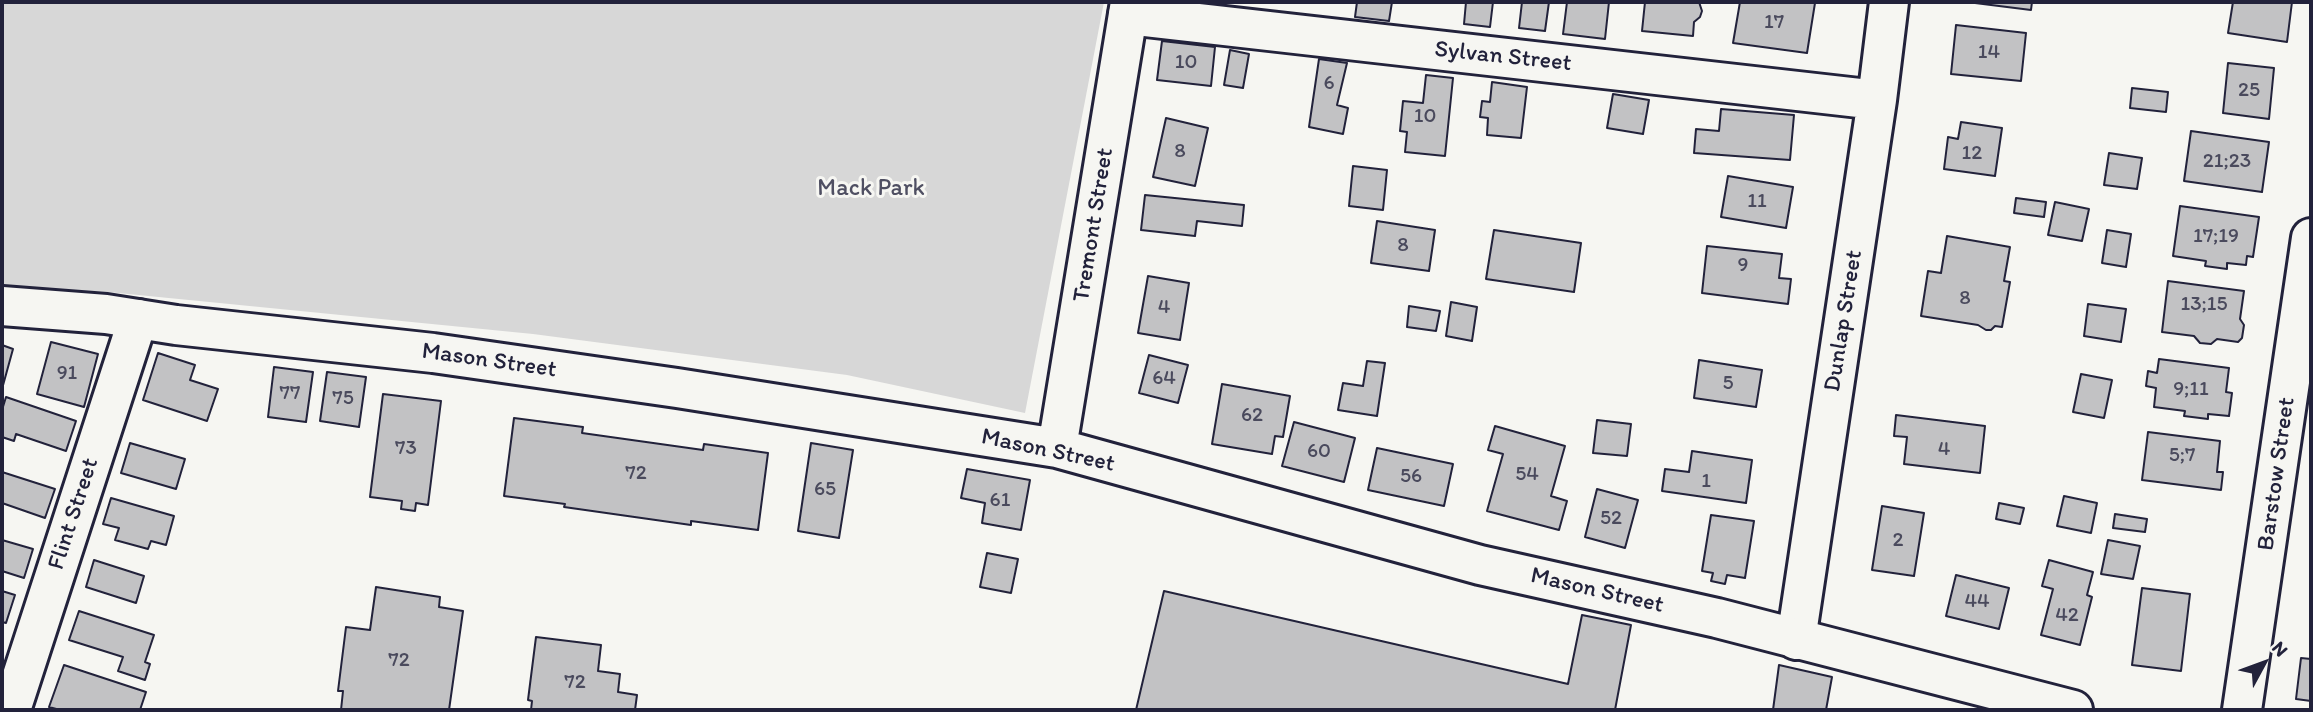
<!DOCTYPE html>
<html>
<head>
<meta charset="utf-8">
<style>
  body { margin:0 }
  #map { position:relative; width:2313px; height:712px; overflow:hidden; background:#f6f6f2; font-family:Itim,sans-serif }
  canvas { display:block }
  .frame { position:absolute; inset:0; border:4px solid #22223b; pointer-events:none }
  .north { position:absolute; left:2229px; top:628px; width:70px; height:70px; -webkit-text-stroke:5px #f6f6f2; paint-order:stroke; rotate:49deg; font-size:19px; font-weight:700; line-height:28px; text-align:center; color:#22223b }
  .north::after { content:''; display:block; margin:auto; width:24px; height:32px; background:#22223b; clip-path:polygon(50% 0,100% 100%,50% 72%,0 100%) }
</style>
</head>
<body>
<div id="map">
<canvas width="2313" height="712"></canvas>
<div class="frame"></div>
<div class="north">N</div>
</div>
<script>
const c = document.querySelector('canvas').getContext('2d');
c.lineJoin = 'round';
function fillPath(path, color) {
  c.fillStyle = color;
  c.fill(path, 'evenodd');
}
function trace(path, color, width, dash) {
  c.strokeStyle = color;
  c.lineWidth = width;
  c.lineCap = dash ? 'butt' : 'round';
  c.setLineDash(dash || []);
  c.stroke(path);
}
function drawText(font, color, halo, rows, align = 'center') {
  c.font = font + ' Itim,sans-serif';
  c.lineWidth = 6;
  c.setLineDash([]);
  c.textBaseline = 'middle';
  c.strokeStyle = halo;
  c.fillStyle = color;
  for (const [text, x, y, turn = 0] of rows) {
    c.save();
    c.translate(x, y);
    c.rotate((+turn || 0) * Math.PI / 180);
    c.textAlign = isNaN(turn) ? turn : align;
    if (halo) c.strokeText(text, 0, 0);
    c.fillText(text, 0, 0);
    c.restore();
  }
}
const green = new Path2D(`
  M2 2H1104L1025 413 847 375 533 334 108 292 2 288Z`);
const building = new Path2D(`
  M1357 2H1392L1389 21 1355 17Z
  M1466 2H1493L1490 27 1464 24Z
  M1522 2H1549L1545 31 1519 28Z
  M1567 2H1609L1605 39 1563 34Z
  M1645 2H1699L1702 11 1700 17 1694 22 1693 36 1642 31Z
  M1740 2 1815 3 1807 53 1733 43Z
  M1967 2H2032L2031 10Z
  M2233 2H2292L2287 42 2228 33Z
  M1956 25 2026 33 2021 81 1951 74Z
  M1162 41 1215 47 1211 86 1157 80Z
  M1230 50 1249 54 1243 88 1224 85Z
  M1319 59 1347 63 1337 105 1348 108 1343 134 1309 127Z
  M2228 63 2274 68 2269 119 2223 113Z
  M1426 75 1453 78 1445 156 1405 152 1407 132 1400 131 1403 101 1423 103Z
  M1492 82 1527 87 1521 138 1487 135 1488 118 1480 117 1482 101 1490 102Z
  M2132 88 2168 92 2166 112 2130 108Z
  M1613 94 1649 100 1643 134 1607 128Z
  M1721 109 1794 115 1790 160 1694 153 1696 129 1719 131Z
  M1166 118 1208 128 1195 186 1153 177Z
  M1961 122 2002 128 1995 176 1944 169 1948 137 1958 139Z
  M2191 131 2269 142 2262 192 2184 181Z
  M2109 153 2142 158 2137 189 2104 185Z
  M1353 166 1387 170 1383 210 1349 206Z
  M1728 176 1793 187 1786 228 1721 217Z
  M1145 195 1244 205 1242 226 1197 221 1195 236 1141 230Z
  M2016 198 2046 202 2044 217 2014 213Z
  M2055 202 2089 209 2082 241 2048 235Z
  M2180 206 2259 217 2253 257 2247 256 2246 265 2227 263V269L2205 266 2206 261 2173 256Z
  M1377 221 1435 230 1429 271 1371 263Z
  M1494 230 1581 243 1574 292 1486 279Z
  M2107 230 2131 234 2126 267 2102 263Z
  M1947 236 2010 247 2004 281 2010 282 2002 327 1995 326 1991 330H1986L1978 325 1921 316 1928 271 1941 273Z
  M1707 246 1782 254 1779 278 1791 279 1788 304 1702 293Z
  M1148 276 1189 283 1180 340 1138 333Z
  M2168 281 2244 291 2240 319 2244 325 2242 338 2238 342 2217 339 2211 344 2200 343 2194 336 2162 332Z
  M1451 302 1477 307 1472 341 1446 336Z
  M2088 304 2126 309 2121 342 2084 336Z
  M1409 306 1440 311 1436 331 1407 327Z
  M51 342 98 354 84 407 37 394Z
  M2 345 13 349 2 389Z
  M158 353 195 365 190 380 218 389 207 421 143 400Z
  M1149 355 1188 365 1178 403 1139 393Z
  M2159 359 2229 368 2226 392 2232 393 2229 416 2208 414V419L2184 416 2185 411 2154 407 2156 388 2146 386 2148 371 2157 373Z
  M1699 360 1762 370 1756 407 1694 398Z
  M1367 361 1385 363 1377 416 1338 410 1343 383 1363 386Z
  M274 367 313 372 306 422 268 417Z
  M327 372 366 377 359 427 320 421Z
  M2081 374 2112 380 2104 418 2073 412Z
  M1222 384 1290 396 1283 437 1275 436 1272 454 1212 444Z
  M383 394 441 401 428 505 416 503 415 511 401 509 402 501 370 497Z
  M6 397 76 421 66 451 16 434 14 441 2 437V410Z
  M1896 415 1985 426 1980 473 1904 464 1907 437 1894 436Z
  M514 418 583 427 582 433 703 450 704 444 768 453 758 530 691 521V525L564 507 565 504 504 496Z
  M1597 420 1631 424 1627 456 1593 453Z
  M1294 422 1355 438 1344 482 1282 466Z
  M1495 426 1565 446 1551 496 1567 501 1559 530 1487 511 1503 454 1488 450Z
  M2148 432 2220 441 2217 472H2223L2221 490 2142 480Z
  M130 443 185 459 176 489 121 473Z
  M811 443 853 450 839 538 798 531Z
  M1377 448 1453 464 1444 506 1368 490Z
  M1692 451 1752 460 1746 503 1662 491 1665 469 1689 472Z
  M967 469 1030 480 1021 530 982 523 985 503 961 498Z
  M2 472 55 489 45 518 2 503Z
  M1597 489 1638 500 1625 548 1585 537Z
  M2064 496 2097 503 2091 533 2057 526Z
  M111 498 174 516 166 545 151 541 148 549 115 540 119 528 103 524Z
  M1999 503 2024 508 2020 524 1996 519Z
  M1882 506 1924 513 1914 576 1872 570Z
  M2115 514 2147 519 2145 532 2113 528Z
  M1711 515 1754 521 1745 578 1727 575 1725 584 1711 581 1713 573 1702 571Z
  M2 540 33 549 24 578 2 571Z
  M2108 540 2140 546 2133 579 2101 574Z
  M987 553 1018 559 1011 593 980 587Z
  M94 560 144 576 136 603 86 587Z
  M2049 560 2093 572 2087 595 2092 597 2080 645 2041 635 2053 589 2042 586Z
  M1956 575 2009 588 1999 629 1946 616Z
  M376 587 440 597 439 607 463 611 449 710H341L343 691H338L346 627 370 630Z
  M2142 588 2190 594 2181 671 2132 665Z
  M2 591 15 595 6 623 2 622Z
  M1164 591 1568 684 1582 615 1631 625 1615 710H1136Z
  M79 611 154 635 145 662 150 664 145 680 118 671 123 657 69 640Z
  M536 637 601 645 598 671 620 674 618 692 637 695 635 710H531L532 701 528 700Z
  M2301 658 2311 659V701L2296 699Z
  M64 665 146 692 140 710H60L49 707Z
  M1779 665 1832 677 1826 710H1773Z`);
const street = new Path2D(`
  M1128 15 1877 100
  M1796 640 1877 100 1889 2
  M11 710 138 319
  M2242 710 2311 238`);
const secondary = new Path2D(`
  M2 306 106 314 176 325 433 353 677 388 1057 448 1480 565 1717 618 2073 710
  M1057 448 1130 2`);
const numberNames = [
  ["17",1774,23],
  ["14",1989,53],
  ["10",1186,63],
  ["6",1329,84],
  ["25",2249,91],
  ["10",1425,117],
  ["8",1180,152],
  ["12",1972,154],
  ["21;23",2227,162],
  ["11",1757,202],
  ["17;19",2216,237],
  ["8",1403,246],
  ["9",1743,266],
  ["8",1965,299],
  ["13;15",2204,305],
  ["4",1164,308],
  ["91",67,374],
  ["64",1164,379],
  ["5",1728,384],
  ["9;11",2191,390],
  ["77",290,394],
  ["75",343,399],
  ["62",1252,416],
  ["73",406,449],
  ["4",1944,450],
  ["60",1319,452],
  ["5;7",2182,456],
  ["72",636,474],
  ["54",1527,475],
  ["56",1411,477],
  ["1",1706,482],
  ["65",825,490],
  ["61",1000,501],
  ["52",1611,519],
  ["2",1898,541],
  ["44",1977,602],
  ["42",2067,616],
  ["72",399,661],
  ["72",575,683]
];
const streetNames = [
  ["Sylvan Street",1503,57,6],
  ["Tremont Street",1094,225,-81],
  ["Dunlap Street",1844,321,-81],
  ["Mason Street",489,361,8],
  ["Mason Street",1048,451,12],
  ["Barstow Street",2277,474,-82],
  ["Flint Street",74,514,-72],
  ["Mason Street",1597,591,13]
];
const parkNames = [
  ["Mack Park",871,189]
];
fillPath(green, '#d7d7d7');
fillPath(building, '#c2c2c4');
trace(building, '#22223b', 2);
trace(street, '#22223b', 44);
trace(secondary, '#22223b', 44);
trace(street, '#f6f6f2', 38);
trace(secondary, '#f6f6f2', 38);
drawText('21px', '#4a4a5d', null, numberNames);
drawText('24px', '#22223b', '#f6f6f2', streetNames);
drawText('24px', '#4f4f62', '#f6f6f2', parkNames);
</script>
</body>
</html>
